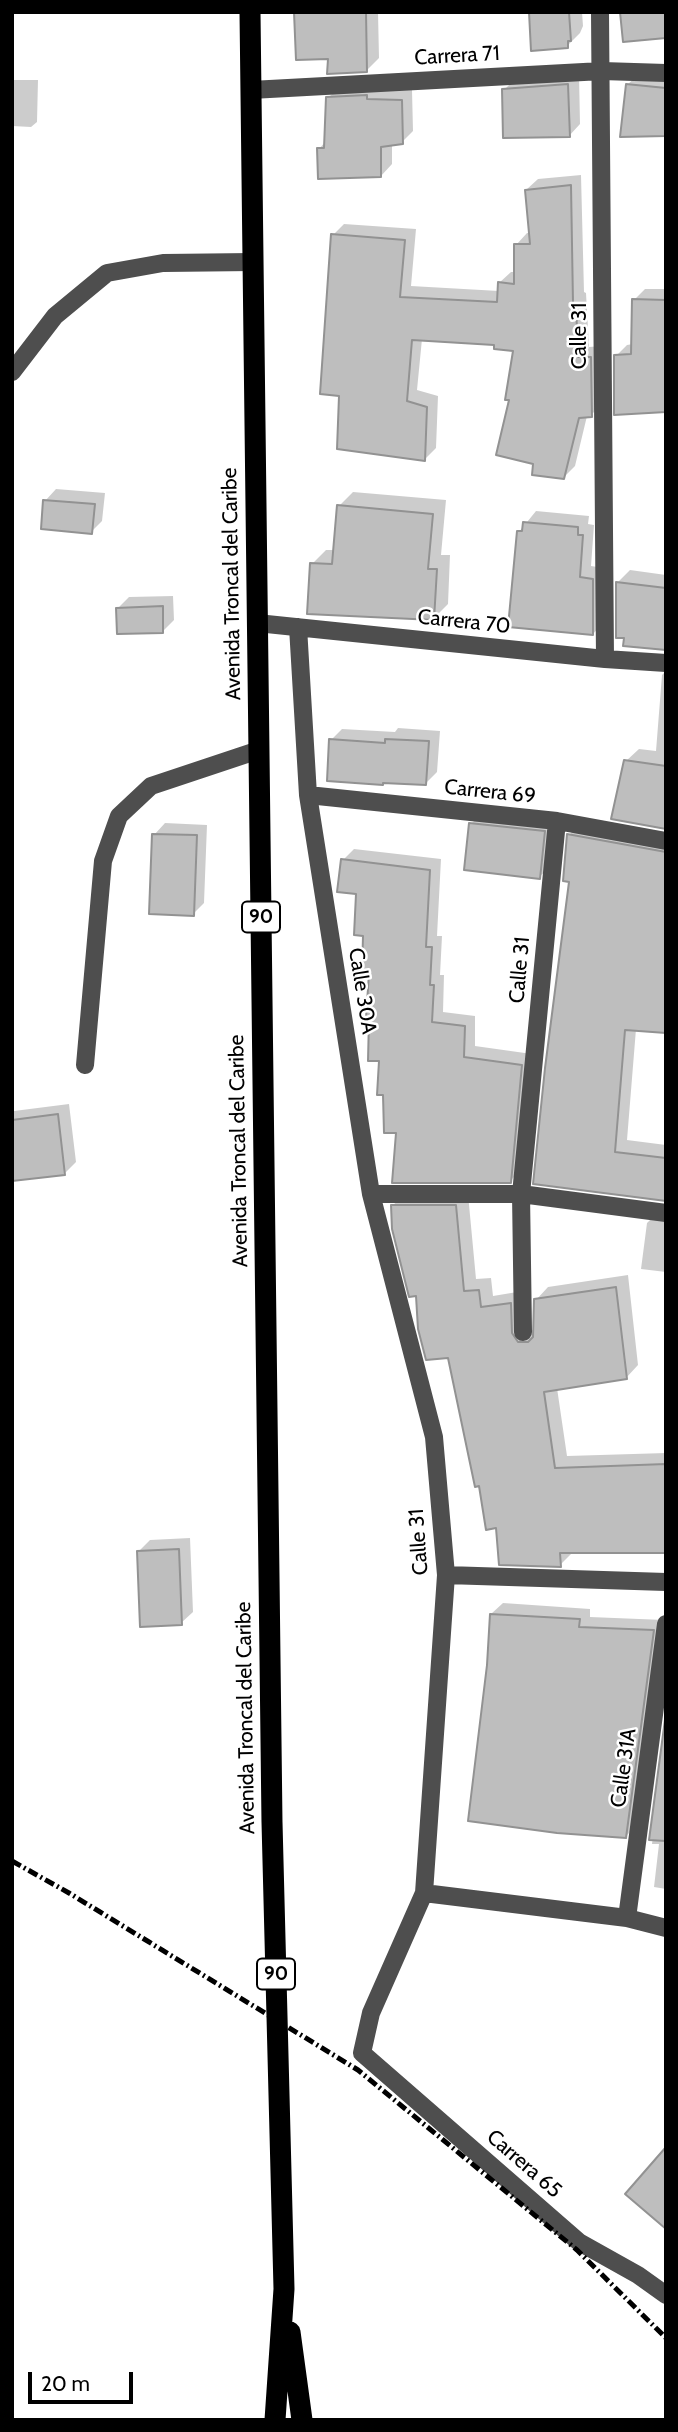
<!DOCTYPE html>
<html>
<head>
<meta charset="utf-8">
<style>
  body { margin:0 }
  #map { position:relative; width:678px; height:2432px; overflow:hidden; background:#fff; font-family:Cabin,sans-serif }
  canvas { display:block }
  .frame { position:absolute; inset:0; border:14px solid #000; pointer-events:none }
  .scale { position:absolute; left:28px; top:2372px; width:105px; height:32px; box-sizing:border-box; border:4px solid #000; border-top:0; padding-left:9px; font-size:21px; line-height:24px; white-space:nowrap; color:#000; -webkit-text-stroke:5px #fff; paint-order:stroke }
</style>
</head>
<body>
<div id="map">
<canvas width="678" height="2432"></canvas>
<div class="frame"></div>
<div class="scale">20 m</div>
</div>
<script>
const c = document.querySelector('canvas').getContext('2d');
c.lineJoin = 'round';
function fillPath(path, color) {
  c.fillStyle = color;
  c.fill(path, 'evenodd');
}
function trace(path, color, width, dash) {
  c.strokeStyle = color;
  c.lineWidth = width;
  c.lineCap = dash ? 'butt' : 'round';
  c.setLineDash(dash || []);
  c.stroke(path);
}
function drawText(font, color, halo, rows, align = 'center') {
  c.font = font + ' Cabin,sans-serif';
  c.lineWidth = 5;
  c.setLineDash([]);
  c.textBaseline = 'middle';
  c.strokeStyle = halo;
  c.fillStyle = color;
  for (const [text, x, y, turn = 0] of rows) {
    c.save();
    c.translate(x, y);
    c.rotate((+turn || 0) * Math.PI / 180);
    c.textAlign = isNaN(turn) ? turn : align;
    if (halo) c.strokeText(text, 0, 0);
    c.fillText(text, 0, 0);
    c.restore();
  }
}
const shadow = new Path2D(`
  M296 12H378L379 58 366 71 330 58Z
  M531 12H582L583 26 580 33 567 46Z
  M640 73 666 75V134L627 85Z
  M579 74 580 124 569 136 504 90 515 79Z
  M14 80H38L37 122 31 127 12 126Z
  M339 87 412 90 413 131 402 142 392 144V164L381 176 319 149 326 141 328 98Z
  M581 175 584 292 586 293 589 347 602 346V404L591 415 587 416 575 466 563 478 535 463 512 399 515 349 496 343 422 339 417 390 438 396 436 448 425 459 341 394 333 235 344 224 416 229 411 286 499 291V283L511 272H516V245L527 233H530L526 190 538 179Z
  M645 289H666V410L616 356 627 345 633 344 634 300Z
  M56 489 105 493 102 521 91 532 45 501Z
  M353 492 446 500 441 555H450L448 604 434 618 312 564 326 550H335L339 506Z
  M536 511 589 516 588 524 594 525 591 566 604 568V622L593 634 519 532Z
  M630 570 666 575V649L618 582Z
  M173 596 174 620 163 631 118 608 129 597Z
  M666 671V828L626 761 639 749 656 751 662 675Z
  M398 728 440 731 437 772 426 783 331 740 342 729 395 732Z
  M482 813 555 820 551 866 539 877 471 824Z
  M165 823 207 825 204 903 193 914 154 835Z
  M581 823 666 838V1031L636 1029 627 1140 666 1145V1201L535 1183 571 880 569 835Z
  M354 849 441 859 437 936H442L440 975H444L443 1012 475 1016V1046L532 1054 521 1170 510 1181 381 1060 371 971 358 893 343 860Z
  M69 1104 76 1162 65 1173 12 1180V1113L14 1111Z
  M405 1194H468L476 1279 491 1278 493 1296 523 1291 531 1330H535L536 1300 548 1287 628 1275 638 1365 626 1378 557 1388 567 1456 666 1453V1552H573L560 1565 498 1526 481 1484 449 1357 418 1294 392 1206Z
  M660 1210H666V1272L641 1269 647 1223Z
  M190 1538 193 1612 181 1623 139 1551 150 1540Z
  M503 1603 590 1609V1617L664 1620 637 1825 625 1837 489 1665 491 1614Z
  M666 1726V1889L654 1887 659 1844H652Z`);
const building = new Path2D(`
  M294 12H366L367 72 327 74 328 59 296 60Z
  M529 12H569L571 41H568V48L531 51Z
  M620 12H666V38L623 42Z
  M568 84 570 137 503 138 502 89Z
  M626 84 666 88V136L620 137Z
  M367 95V99L402 100 403 144 381 147V177L318 179 317 148H324L326 97Z
  M571 185 573 303 576 304 578 357H591L592 417 579 418 564 479 532 475 533 464 496 455 509 400H505L513 351 494 349V345L412 340 407 401 427 407 425 461 337 449 339 396 320 394 331 234 405 240 400 297 497 302 498 282 514 284V244H530L525 190Z
  M632 299 666 300V412L614 415V355L631 354Z
  M43 500 95 504 92 534 41 529Z
  M337 505 433 514 428 569H437L434 620 307 614 310 563 332 564Z
  M523 522 578 527V535H583L580 577 593 579V635L508 627 517 531H522Z
  M616 582 666 588V650L623 646 624 638H616Z
  M163 606V633L117 634 116 608Z
  M329 739 385 743V739L429 741 426 785 383 783V785L327 781Z
  M624 760 666 766V829L611 819Z
  M469 823 545 831 540 879 464 870Z
  M152 834 197 835 194 916 149 914Z
  M567 834 666 852V1033L625 1030 615 1152 666 1158V1201L533 1184 545 1068 569 882 563 881Z
  M341 859 430 870 426 947H432L430 985H434L432 1022 465 1026 464 1057 522 1065 511 1183H392L396 1133H384L383 1095H377L379 1061H368L369 1018H366L369 973H362L363 936 354 935 356 894 337 892Z
  M58 1114 65 1175 12 1181V1120Z
  M391 1205H456L464 1291 479 1290 481 1307 511 1303 512 1333 518 1342H528L533 1337 534 1299 616 1287 627 1379 544 1392 555 1468 666 1464V1553H560L561 1567 499 1565 496 1528 486 1530 479 1486 475 1487 448 1358 426 1360 418 1329 416 1296 409 1297 392 1229Z
  M179 1549 182 1625 140 1627 137 1551Z
  M490 1614 580 1619 579 1627 654 1630 626 1838 557 1833 468 1821 487 1665Z
  M666 1712V1841L649 1840Z
  M666 2147V2229L625 2194Z`);
const minor = new Path2D(`
  M600 12 605 659
  M251 90 602 71 666 73
  M12 372 55 316 107 273 163 263 253 262
  M257 623 605 659 666 663
  M298 627 308 795 371 1194 434 1437 446 1575 424 1893 371 2013 362 2053 579 2242 638 2275 666 2295
  M308 795 557 821 666 841
  M85 1065 103 861 119 816 151 786 259 750
  M371 1194H521L666 1213
  M523 1332 521 1194 557 821
  M446 1575 666 1582
  M424 1893 627 1918 666 1928
  M627 1918 666 1624`);
const highway = new Path2D(`
  M250 12 272 1822 284 2289 275 2420
  M290 2332 302 2420`);
const rail = new Path2D(`
  M12 1861 69 1893 358 2070 577 2250 666 2338`);
const shields = [
  [261,917,38],
  [276,1974,38]
];
const shieldNames = [
  ["90",261,917],
  ["90",276,1974]
];
const streetNames = [
  ["Carrera 71",457,56,-3],
  ["Calle 31",580,336,-90],
  ["Avenida Troncal del Caribe",232,584,-91],
  ["Carrera 70",464,622,6],
  ["Carrera 69",490,792,6],
  ["Calle 31",520,970,-85],
  ["Calle 30A",362,991,81],
  ["Avenida Troncal del Caribe",239,1151,-91],
  ["Calle 31",419,1542,-94],
  ["Avenida Troncal del Caribe",246,1718,-91],
  ["Calle 31A",624,1768,-82],
  ["Carrera 65",524,2164,41]
];
fillPath(shadow, '#0003');
fillPath(building, '#bebebe');
trace(building, '#929292', 2);
trace(minor, '#4e4e4e', 18);
trace(highway, '#000', 21);
trace(rail, '#000', 5, [10, 3.5, 2, 3.5]);
for (const [x, y, w] of shields) {
  const box = new Path2D();
  box.roundRect(x - w / 2, y - 15.5, w, 31, 5);
  c.fillStyle = '#fff';
  c.fill(box);
  trace(box, '#000', 2);
}
drawText('bold 19px', '#000', null, shieldNames);
drawText('21px', '#000', '#fff', streetNames);
</script>
</body>
</html>
